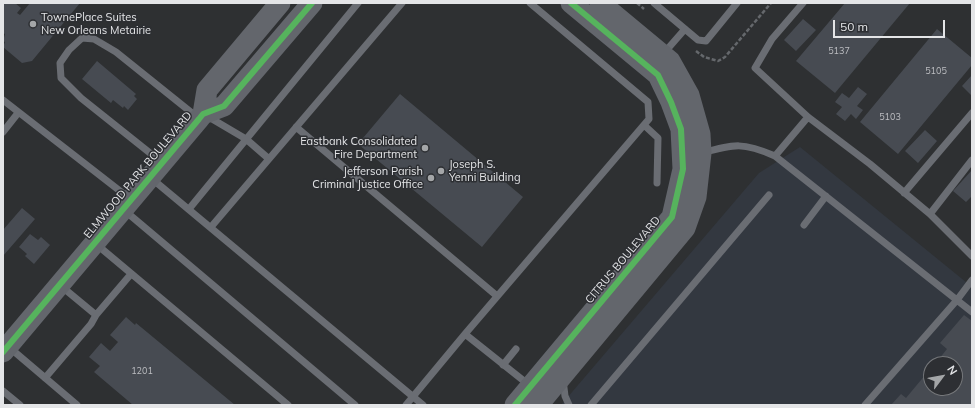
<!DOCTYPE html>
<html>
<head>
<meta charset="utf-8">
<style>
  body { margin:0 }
  #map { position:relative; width:975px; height:408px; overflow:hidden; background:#2e3032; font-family:Mulish,sans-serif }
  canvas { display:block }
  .frame { position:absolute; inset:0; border:4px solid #e4e5e7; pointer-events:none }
  .north { position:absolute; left:923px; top:356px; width:40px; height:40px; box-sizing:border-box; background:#2d2f33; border:1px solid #76787b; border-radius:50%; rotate:58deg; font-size:11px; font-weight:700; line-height:16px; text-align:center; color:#e4e5e7 }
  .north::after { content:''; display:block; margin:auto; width:14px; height:18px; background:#a4a6a8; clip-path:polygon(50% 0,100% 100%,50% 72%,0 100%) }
  .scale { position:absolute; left:833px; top:20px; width:112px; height:18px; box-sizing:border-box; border:2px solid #e4e5e7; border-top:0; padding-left:5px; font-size:12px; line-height:14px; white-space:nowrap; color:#e4e5e7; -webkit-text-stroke:3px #2d2f33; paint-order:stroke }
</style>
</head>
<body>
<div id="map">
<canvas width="975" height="408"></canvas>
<div class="frame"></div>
<div class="north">N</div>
<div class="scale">50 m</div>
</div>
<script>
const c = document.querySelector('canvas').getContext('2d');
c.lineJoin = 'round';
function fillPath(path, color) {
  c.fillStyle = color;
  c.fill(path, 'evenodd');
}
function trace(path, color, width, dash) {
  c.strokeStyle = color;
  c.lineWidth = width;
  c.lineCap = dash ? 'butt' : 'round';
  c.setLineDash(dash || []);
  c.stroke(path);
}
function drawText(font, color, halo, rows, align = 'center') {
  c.font = font + ' Mulish,sans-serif';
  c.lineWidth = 3;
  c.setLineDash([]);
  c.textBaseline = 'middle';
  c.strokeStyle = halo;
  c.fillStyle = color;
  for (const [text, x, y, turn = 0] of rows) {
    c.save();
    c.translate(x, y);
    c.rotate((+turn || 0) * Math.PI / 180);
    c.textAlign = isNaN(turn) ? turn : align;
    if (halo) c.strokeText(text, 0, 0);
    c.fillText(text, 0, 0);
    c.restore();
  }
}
const built = new Path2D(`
  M800 147 972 287V405H561L759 173ZM931 364H955V388H931Z`);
const building = new Path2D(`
  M3 3H15L21 8 17 13 20 15 30 3H80L32 61 22 63 3 47 5 42 3 41 5 34 3 33Z
  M845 3H910L835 93 796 61Z
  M803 19 816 30 796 51 784 40Z
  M937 29 972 58V65L898 154 860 122Z
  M97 61 136 94 134 96 137 99 128 110 124 106 123 108 113 100 111 103 82 79Z
  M972 75V96L962 86Z
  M858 87 867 94 857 106 863 110 856 119 851 114 845 121 836 114 842 107 835 102 842 93 849 98Z
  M400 94 523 197 482 247 358 144Z
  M925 130 937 141 918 163 905 151Z
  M972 170V196L966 202 953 191Z
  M22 208 35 219 3 256V230Z
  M30 234 38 240 41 237 50 245 34 264 25 256 27 254 19 247Z
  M964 315 972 321V405H891L901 394 906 398 931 368V388H955V364H935L947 349 940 343Z
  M126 317 135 325 136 323 235 405H133L94 372 100 366 89 357 101 343 110 351 118 342 110 335Z`);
const path = new Path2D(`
  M637 3 644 9
  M696 51 704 57 718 61 725 57 771 3`);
const lane = new Path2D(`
  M654 3 698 40 706 41 737 3
  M803 3 772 39 755 68 808 117 870 164 930 214 972 256
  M664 53 685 29
  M3 100 129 198
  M207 116 246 139 269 159
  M644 125 658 138 657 183
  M296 127 497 296
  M3 132 18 113
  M702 153C735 144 743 142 775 156L972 312
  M775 156 808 117
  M160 161 81 98 61 78 60 63 69 50 82 38 94 39 116 52 197 117
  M151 178 423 405
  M904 193 972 113
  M189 209 358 3
  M124 210 355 405
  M930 214 972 160
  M804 225 826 196
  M211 227 402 3
  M96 244 288 405
  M61 286 96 315 131 274
  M465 334 529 385
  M10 348 77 405
  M503 365 516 349
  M45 378 91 324 96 315
  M563 380 565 396 569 405
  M3 391 20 405
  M406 405 465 334 649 119 648 102 530 3
  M591 405 769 195
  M865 405 957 300 972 280`);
const secondary = new Path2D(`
  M203 114 207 90 280 3
  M3 352 199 119 203 114 224 106 312 3
  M515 405 672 217 683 169 681 129 671 102 658 75 571 3
  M538 405 685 228 696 197 701 153 700 134 689 95 670 61 600 3`);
const cycleway = new Path2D(`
  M3 352 199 119 203 114 224 106 312 3
  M515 405 672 217 683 169 681 129 671 102 658 75 571 3`);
const markers = [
  [33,24,4,"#a4a6a8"],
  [425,148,4,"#a4a6a8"],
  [441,171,4,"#a4a6a8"],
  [431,178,4,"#a4a6a8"]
];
const numberNames = [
  ["5137",839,51],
  ["5105",936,71],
  ["5103",890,117],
  ["1201",142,371]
];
const poiNames = [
  ["TownePlace Suites",41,18],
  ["New Orleans Metairie",41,31],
  ["Eastbank Consolidated",417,142,"right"],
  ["Fire Department",417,155,"right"],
  ["Joseph S.",449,165],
  ["Yenni Building",449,178],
  ["Jefferson Parish",423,172,"right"],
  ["Criminal Justice Office",423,185,"right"]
];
const streetNames = [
  ["ELMWOOD PARK BOULEVARD",138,175,-50],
  ["CITRUS BOULEVARD",623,260,-50]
];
fillPath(built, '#333840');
fillPath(building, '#474b52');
trace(path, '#65686c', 2.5, [4, 2]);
trace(lane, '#6a6d73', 7);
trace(secondary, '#63666c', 21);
trace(cycleway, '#56b35d', 6);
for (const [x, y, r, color] of markers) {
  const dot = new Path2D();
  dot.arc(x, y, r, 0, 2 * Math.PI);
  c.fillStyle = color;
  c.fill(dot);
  trace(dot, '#2d2f33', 1.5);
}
drawText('9px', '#bdbec2', null, numberNames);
drawText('11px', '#e4e5e7', '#2d2f33', poiNames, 'left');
drawText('11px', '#e4e5e7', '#2d2f33', streetNames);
</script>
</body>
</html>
